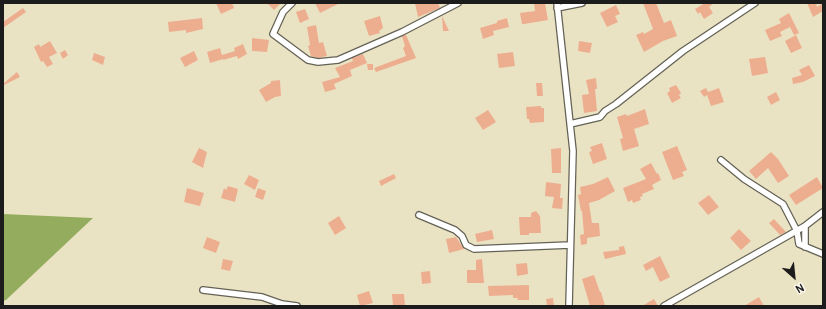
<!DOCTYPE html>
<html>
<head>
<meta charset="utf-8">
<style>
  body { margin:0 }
  #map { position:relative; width:826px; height:309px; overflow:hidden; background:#eae3c3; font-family:Pangolin,sans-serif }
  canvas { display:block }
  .frame { position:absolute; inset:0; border:4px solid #1c1c1c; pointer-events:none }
  .north { position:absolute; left:774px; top:257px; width:40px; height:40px; -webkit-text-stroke:3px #fbf7ec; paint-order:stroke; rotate:153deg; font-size:11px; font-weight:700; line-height:16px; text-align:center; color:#1c1c1c }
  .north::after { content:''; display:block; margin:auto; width:14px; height:18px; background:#1c1c1c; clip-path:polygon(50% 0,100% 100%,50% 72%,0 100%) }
</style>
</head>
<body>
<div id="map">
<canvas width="826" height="309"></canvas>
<div class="frame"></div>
<div class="north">N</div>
</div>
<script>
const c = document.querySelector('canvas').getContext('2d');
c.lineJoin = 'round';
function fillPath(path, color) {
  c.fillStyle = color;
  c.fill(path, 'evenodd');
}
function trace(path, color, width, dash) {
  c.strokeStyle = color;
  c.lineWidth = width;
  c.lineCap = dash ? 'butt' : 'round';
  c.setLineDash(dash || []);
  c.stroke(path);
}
const forest = new Path2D(`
  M3 214 93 218 6 300 3 301Z`);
const building = new Path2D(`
  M216 3H232L234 8 221 14Z
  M267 3H281L274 10Z
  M315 3H340L320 13Z
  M415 3H438L440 8 418 17Z
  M534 3H545L548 20 524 24H522L520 13 535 11Z
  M643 3H656L664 23 671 20 677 36 663 41 644 52 636 35 643 32 644 34 653 29Z
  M705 3H714L709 7 713 13 704 19 700 12 698 14 695 9Z
  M807 3H816L817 7 823 3V11L813 17Z
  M616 5 620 14 615 16 618 22 607 27 600 13Z
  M23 8 26 12 3 28V22Z
  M305 9 309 19 300 23 296 12Z
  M789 13 799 33 794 35 790 27 780 32 782 36 770 41 765 30 781 23 779 19Z
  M380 16 383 28 379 31 380 33 369 36 364 21Z
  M442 16 449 31H443Z
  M202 18 203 29 186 33V30L169 32 168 22Z
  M507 18 509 27 493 31 494 35 483 39 480 28 497 23V21Z
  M316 25 319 43 323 42 327 56 318 58 311 56 308 46 310 45 307 27Z
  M406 35 416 58 376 72 374 68 406 56 403 48 405 46 402 36Z
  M796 35 802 48 791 53 785 41Z
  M252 38 269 40 267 52 252 51Z
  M50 41 57 53 49 57 53 64 47 67 43 61 41 62 34 47 39 44 40 47Z
  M579 41 592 43 590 53 578 51Z
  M243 44 247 54 238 59 237 56 223 60 222 55 235 51 234 48Z
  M220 48 223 59 210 63 207 52Z
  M65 50 68 55 63 59 60 53Z
  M194 51 198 60 185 67 180 58Z
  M513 52 515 66 499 68 497 54Z
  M94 53 105 57 103 65 92 60Z
  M363 54 367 63 350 70 352 76 334 84 336 89 325 92 322 82 340 77 335 68 353 61 352 58Z
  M765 57 768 73 752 76 749 59Z
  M367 64H373V70H368Z
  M809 65 815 76 803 82 793 84 792 78 802 75 799 70Z
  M17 72 20 77 4 85 3 84Z
  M596 78 597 89H595L597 111 584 113 582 95 589 94 586 80Z
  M280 80 281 96 275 97 266 102 259 90 271 83V81Z
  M536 83H542L543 96H537Z
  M676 85 681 93 679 95 681 98 672 103 667 93 670 91 669 88Z
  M706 88 708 92 719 88 724 102 711 106 707 95 704 97 700 91Z
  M776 92 780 100 771 105 767 97Z
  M541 106V108H544V122L530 123 529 119H527L526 107Z
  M645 109 649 124 634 129 639 146 623 151 620 139 623 138 617 117 626 114 627 116Z
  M488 110 496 122 483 130 475 118Z
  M602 143 607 159 593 164 589 152 592 151 590 147Z
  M677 146 687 170 682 172 684 176 673 180 662 152Z
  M199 148 207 152 203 168 192 162Z
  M561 148V173H552L551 149Z
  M771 152 778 159 789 176 778 183 768 168 756 179 749 171Z
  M651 163 657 174 658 173 661 180 652 185 654 189 642 194 643 196 640 197 641 200 633 203 632 200 628 202 623 188 646 179 640 169Z
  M394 174 396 178 381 186 379 181Z
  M249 175 259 180 255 190 244 184Z
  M608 177 615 191 599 200 589 203 592 223H599L600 236 587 238V244L581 245 580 235 584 234 582 211H581L578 195 581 194 580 187 593 184Z
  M817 177 823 188 796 205 789 195Z
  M546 182 561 184 560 198H563L562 209 552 208 554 197 545 196Z
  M228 186 238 189 235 202 221 198 224 188 226 190Z
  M187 188 204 193 200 206 184 202Z
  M258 188 266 191 263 200 255 197Z
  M709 195 719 207 708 215 698 203Z
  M536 211 540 216 541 233H529V235H520L519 217H531V213Z
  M339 216 346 228 335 235 328 223Z
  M774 219 786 232 780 235 769 223Z
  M739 229 751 241 741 250 730 238Z
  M492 230 494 239 477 242 475 234Z
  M207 237 220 242 216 253 203 248Z
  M456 237 464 249 449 253 446 239Z
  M624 246 626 254 605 259 603 252 619 250V247Z
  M660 256 670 277 660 282 653 267 646 271 643 265Z
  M223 259 233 261 230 271 221 269Z
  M482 259 484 283H467V270H476V260Z
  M527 263 528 274 517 276 516 264Z
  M430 271 431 283 422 284 421 272Z
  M594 275 600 292H601L605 306H590L582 279Z
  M529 285V300H517L518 298H513V295L489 296 488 286Z
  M369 291 373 303 360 306 357 295Z
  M392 294H404L405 306H393Z
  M759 297 764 306H744Z
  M553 298 554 306H547L546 299Z
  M654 299 658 306H642Z`);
const street = new Path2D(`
  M292 3 283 12 273 34 308 60 318 62 338 60 402 32 458 3
  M557 3 573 151 569 306
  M557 8 582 3
  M570 124 600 117 605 111 616 104 683 51 755 3
  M721 160 744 179 783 204 797 231 799 244 823 254
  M419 215 455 230 462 236 466 245 474 249 570 245
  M805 226V247
  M203 290 262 297 282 304 297 306
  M664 306 805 226 823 212`);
fillPath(forest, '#94ac5e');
fillPath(building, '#edae90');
trace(street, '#646256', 8);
trace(street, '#fff', 5.5);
</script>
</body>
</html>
